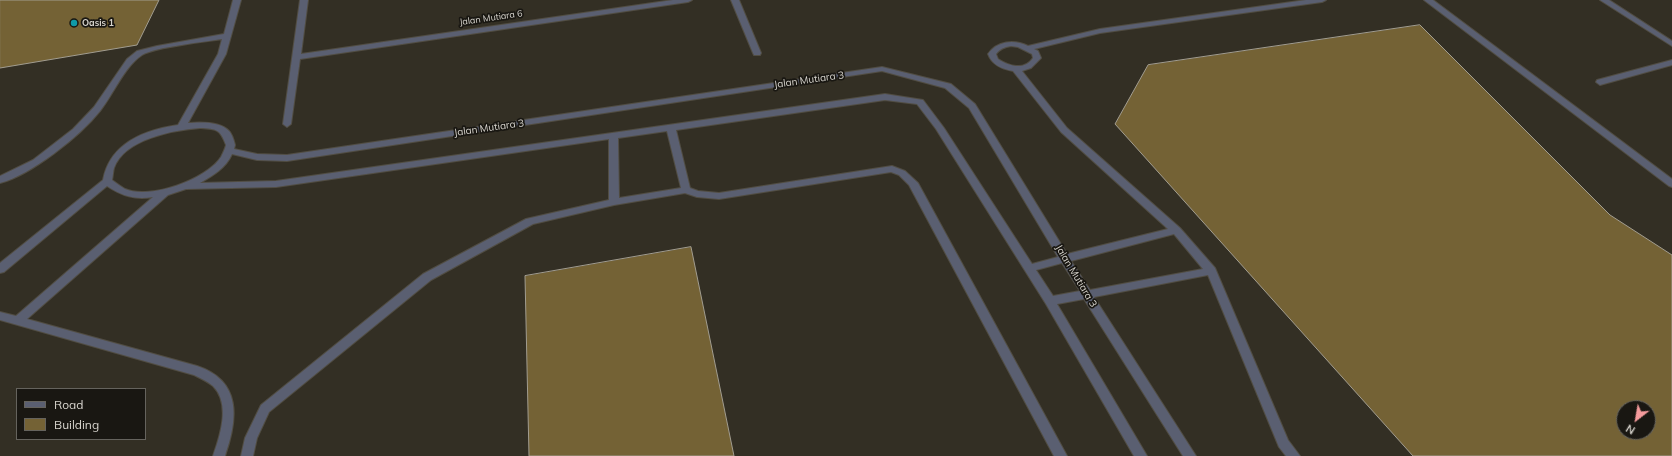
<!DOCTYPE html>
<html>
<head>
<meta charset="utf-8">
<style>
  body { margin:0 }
  #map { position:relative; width:1672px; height:456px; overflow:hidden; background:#332f24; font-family:Mulish,sans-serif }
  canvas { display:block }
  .legend { position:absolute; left:16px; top:388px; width:130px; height:52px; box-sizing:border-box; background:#191712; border:1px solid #65635d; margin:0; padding:5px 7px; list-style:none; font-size:12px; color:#d8d5ce }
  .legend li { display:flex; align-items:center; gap:8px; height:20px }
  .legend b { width:20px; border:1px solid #65635d }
  .north { position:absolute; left:1616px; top:400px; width:40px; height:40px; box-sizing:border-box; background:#191712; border:1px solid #65635d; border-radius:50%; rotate:211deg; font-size:11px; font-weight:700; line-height:16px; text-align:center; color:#d8d5ce }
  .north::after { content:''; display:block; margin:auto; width:14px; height:18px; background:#f59b9c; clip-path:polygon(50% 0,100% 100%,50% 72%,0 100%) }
</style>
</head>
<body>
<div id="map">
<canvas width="1672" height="456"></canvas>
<ul class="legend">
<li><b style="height:5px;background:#5a5f71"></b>Road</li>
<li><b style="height:11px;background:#746235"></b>Building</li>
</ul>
<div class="north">N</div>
</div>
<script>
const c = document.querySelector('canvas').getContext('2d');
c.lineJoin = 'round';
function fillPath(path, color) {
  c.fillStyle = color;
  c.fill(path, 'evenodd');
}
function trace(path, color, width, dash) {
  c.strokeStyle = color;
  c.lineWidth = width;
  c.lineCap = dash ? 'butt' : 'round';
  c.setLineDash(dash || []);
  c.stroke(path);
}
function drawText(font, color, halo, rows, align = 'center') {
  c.font = font + ' Mulish,sans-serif';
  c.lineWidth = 3.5;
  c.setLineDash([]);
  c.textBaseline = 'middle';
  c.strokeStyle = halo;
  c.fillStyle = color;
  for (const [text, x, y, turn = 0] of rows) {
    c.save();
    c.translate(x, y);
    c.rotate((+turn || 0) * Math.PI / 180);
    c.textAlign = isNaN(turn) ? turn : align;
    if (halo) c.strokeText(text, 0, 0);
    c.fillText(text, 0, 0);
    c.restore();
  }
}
const building = new Path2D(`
  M0 0H159L137 45 0 68Z
  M1420 25 1610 215 1672 255V456H1413L1115 124 1148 65ZM1624 408H1648V432H1624Z
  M691 247 734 456H529L525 276Z`);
const minor = new Path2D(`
  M233 0H241L226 54 188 123C200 122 220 121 229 131 232 134 234 141 235 145L234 149 257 154 287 155 882 67 951 84 975 104 1067 254 1168 229 1061 132 1013 71C1002 69 992 65 988 54 997 41 1014 39 1028 46L1100 29 1306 0H1326L1322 2 1100 33 1034 49 1038 51 1041 58 1031 68 1022 71 1067 128 1180 228 1215 268 1288 440 1300 456H1286L1279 447 1208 275 1094 297 1196 456H1183L1084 299 1057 304 1147 456H1134L1046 304 936 129 917 104 885 100 676 130 690 188 698 191 719 193 892 166 905 171 918 183 1067 456H1054L909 185 899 175 891 172 719 199 697 197 685 193 614 205 533 224 431 280 269 412 257 438 253 456H241L245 438 261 405 423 274 526 219 609 200V139L276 187 186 189 168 195 27 319 197 366C242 381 238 419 225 456H213C220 436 231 404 213 386 207 381 200 378 194 375L0 320V312L16 316 153 197C135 200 122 196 107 186L4 272 0 273V263L103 180C110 143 144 130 178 125L218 54 222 39C204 42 155 47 142 55 124 67 113 95 100 111 80 136 31 175 0 183V176L33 160 73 129 94 107 127 59 137 51 157 46 224 34ZM1011 46 1018 47 1032 54 1033 58C1024 71 1009 66 998 59L996 54C1000 49 1004 47 1011 46ZM882 71 945 88 969 108 1058 257 1032 264 944 128 923 100 885 94 276 181 200 183C212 176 226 168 232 154L257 160 287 161ZM200 128C217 129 220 129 226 145 225 149 223 153 221 157 207 179 150 200 125 189 120 186 116 183 112 180 113 176 113 171 114 168 124 139 174 130 200 128ZM667 131 681 188 619 198 618 138ZM1174 234 1203 269 1090 290 1071 261ZM1062 263 1080 291 1053 296 1036 270Z
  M300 0H308L301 54 673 0H692L688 2 300 59 291 124 287 127 283 124Z
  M731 0H739L761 53 760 55H754L753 53Z
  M1424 0H1433L1672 179V187L1669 186Z
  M1600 0H1609L1672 41V46Z
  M1672 60V65L1600 85 1596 82 1597 80Z`);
const markers = [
  [74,23,4,"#0f9aa8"]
];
const farStreetnames = [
  ["Jalan Mutiara 6",491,18,-8]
];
const farPoinames = [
  ["Oasis 1",82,23]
];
const streetNames = [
  ["Jalan Mutiara 3",809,80,-8],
  ["Jalan Mutiara 3",489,128,-8],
  ["Jalan Mutiara 3",1076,276,59]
];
fillPath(building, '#746235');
trace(building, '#a29d90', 1);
trace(minor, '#514d43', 2);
fillPath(minor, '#5a5f71');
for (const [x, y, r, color] of markers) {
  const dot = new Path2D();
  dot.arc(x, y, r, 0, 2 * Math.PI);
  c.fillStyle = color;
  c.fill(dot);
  trace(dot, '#191712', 1.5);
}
drawText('9px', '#d8d5ce', '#191712', farStreetnames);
drawText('bold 9px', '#d8d5ce', '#191712', farPoinames, 'left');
drawText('10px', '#d8d5ce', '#191712', streetNames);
</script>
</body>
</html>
